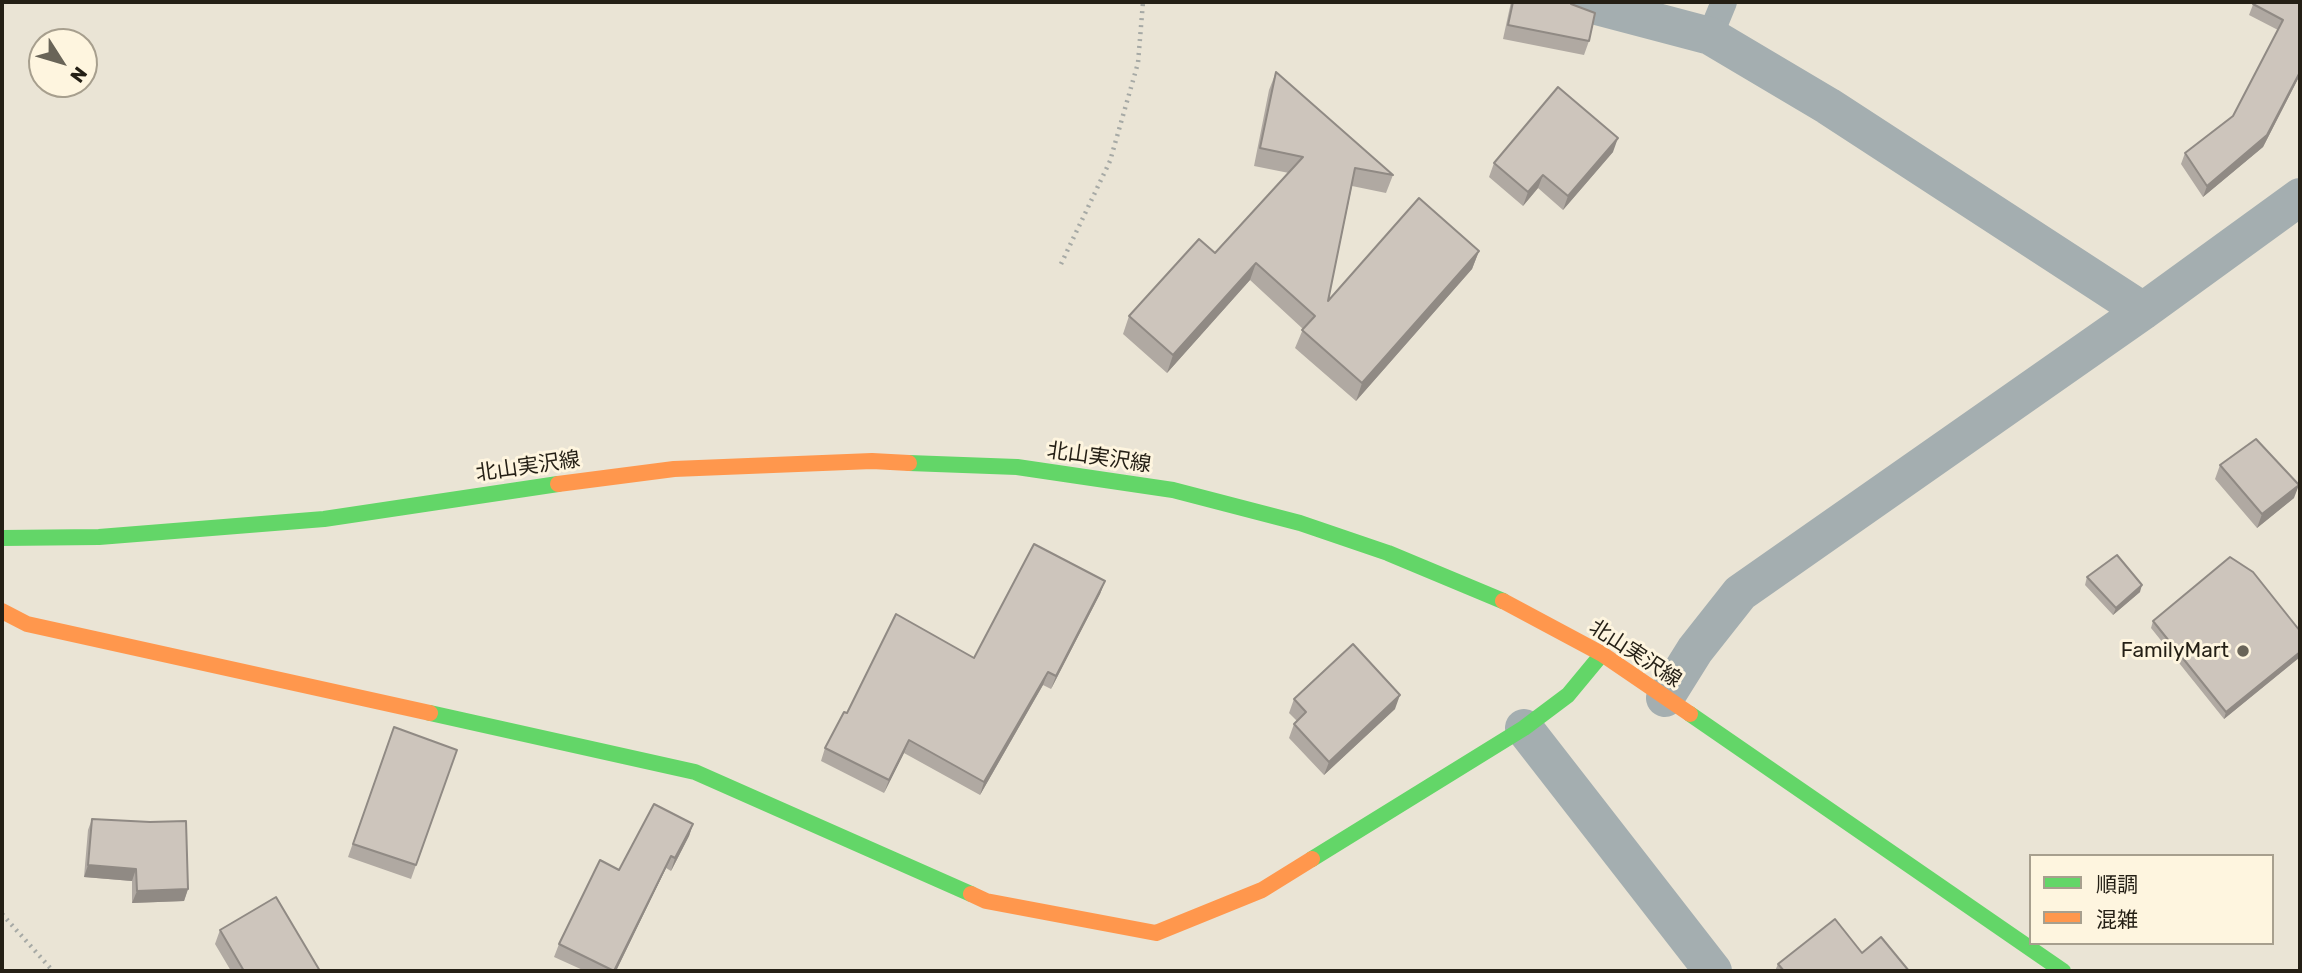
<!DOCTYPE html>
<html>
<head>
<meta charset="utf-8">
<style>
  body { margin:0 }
  #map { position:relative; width:2302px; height:973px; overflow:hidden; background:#eae4d5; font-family:Rubik,"Noto Sans JP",sans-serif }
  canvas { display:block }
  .frame { position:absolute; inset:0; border:4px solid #241f15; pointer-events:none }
  .legend { position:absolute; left:2029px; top:854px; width:245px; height:91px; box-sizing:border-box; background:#fef5df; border:2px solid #a79f8e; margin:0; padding:9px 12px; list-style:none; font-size:21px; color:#241f15 }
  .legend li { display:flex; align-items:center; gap:14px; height:35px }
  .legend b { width:35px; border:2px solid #a79f8e }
  .north { position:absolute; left:28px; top:28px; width:70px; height:70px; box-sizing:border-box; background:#fef5df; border:2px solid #a79f8e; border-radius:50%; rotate:127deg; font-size:19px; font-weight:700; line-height:28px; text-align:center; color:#241f15 }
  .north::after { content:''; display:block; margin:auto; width:24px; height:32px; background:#696458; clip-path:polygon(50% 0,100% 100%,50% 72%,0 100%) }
</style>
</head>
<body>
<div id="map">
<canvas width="2302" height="973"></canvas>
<div class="frame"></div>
<ul class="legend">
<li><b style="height:9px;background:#63d668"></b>順調</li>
<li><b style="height:9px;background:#ff974d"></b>混雑</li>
</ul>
<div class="north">N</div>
</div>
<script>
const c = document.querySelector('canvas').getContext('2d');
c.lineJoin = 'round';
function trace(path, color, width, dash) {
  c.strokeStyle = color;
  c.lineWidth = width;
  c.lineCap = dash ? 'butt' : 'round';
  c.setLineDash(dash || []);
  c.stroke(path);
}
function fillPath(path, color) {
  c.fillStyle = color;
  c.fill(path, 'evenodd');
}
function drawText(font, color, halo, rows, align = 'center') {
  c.font = font + ' Rubik,"Noto Sans JP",sans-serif';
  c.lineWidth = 6;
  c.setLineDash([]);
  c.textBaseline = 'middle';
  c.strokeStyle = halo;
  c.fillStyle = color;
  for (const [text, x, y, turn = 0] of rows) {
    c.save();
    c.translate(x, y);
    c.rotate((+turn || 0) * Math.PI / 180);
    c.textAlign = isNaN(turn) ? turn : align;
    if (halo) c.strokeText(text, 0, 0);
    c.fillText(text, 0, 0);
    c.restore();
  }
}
const path = new Path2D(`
  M1061 264 1110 161 1138 63 1143 2
  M2 914 53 971`);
const lane = new Path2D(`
  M1710 36 1724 2`);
const street = new Path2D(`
  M1581 2 1710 36 1828 106 2143 311
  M1665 698 1695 650 1740 593 2143 311 2300 197
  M1524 728 1713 971`);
const fast = new Path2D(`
  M909 463 1017 467 1173 490 1300 523 1388 553 1503 601
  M2 538 99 537 324 519 558 484
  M430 713 695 772 971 894
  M1690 714 2063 971
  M1312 859 1524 728 1568 695 1602 654`);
const slow = new Path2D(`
  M558 484 674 469 872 461 909 463
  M1503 601 1602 654 1690 714
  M2 611 27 624 430 713
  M971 894 986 901 1156 933 1262 890 1312 859`);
const wall = new Path2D(`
  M1511 2H1570L1589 41 1584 55 1503 39Z
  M2254 2H2300V75L2263 147 2203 197 2181 164 2185 153 2233 116 2278 30 2249 15Z
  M1276 72 1393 175 1386 193 1352 186 1328 301 1479 251 1472 269 1356 401 1295 348 1303 329 1250 280 1167 373 1123 334 1129 316 1215 253 1289 173 1254 166 1269 90Z
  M1613 152 1563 210 1538 188 1523 206 1489 177 1494 163Z
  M2220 465 2294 498 2257 528 2215 479Z
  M2087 577 2140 592 2113 615 2085 585Z
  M1105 581 1100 594 1051 689 1043 685 980 795 904 753 884 793 821 761 825 748 847 713 974 658Z
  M2153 621 2300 631V657L2224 719 2151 628Z
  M1294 699 1395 709 1324 775 1289 738 1294 724 1297 721 1289 713Z
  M394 727 457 750 411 879 348 857Z
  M92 819 188 889 184 901 132 903V881L84 877 88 830Z
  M693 824 689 836 671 871 666 868 616 971H585L554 957 559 944 619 870Z
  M220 930 320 971H231L215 944Z
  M1862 953 1909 971H1775L1778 964Z`);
const shadedWall = new Path2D(`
  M2300 72V75L2263 147 2203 197 2207 186Z
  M1618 138 1613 152 1563 210 1568 196Z
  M1543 175 1538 188 1523 206 1528 192Z
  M1479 251 1472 269 1356 401 1362 383Z
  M1256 263 1250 280 1167 373 1173 355Z
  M2299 485 2294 498 2257 528 2262 514Z
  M1105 581 1100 594 1051 689 1056 676Z
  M2142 585 2140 592 2113 615 2116 608Z
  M2300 652V657L2224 719 2226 712Z
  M1048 672 1043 685 980 795 984 782Z
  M1400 695 1395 709 1324 775 1329 762Z
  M909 740 904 753 884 793 889 780Z
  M693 824 689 836 671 871 675 858Z
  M671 856 666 868 616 971H614Z
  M88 865 136 869 132 881 84 877Z
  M188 889 184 901 132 903 137 891Z`);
const building = new Path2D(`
  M1513 2H1570L1571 4 1595 13 1589 41 1508 25Z
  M2254 2H2300V72L2267 135 2207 186 2185 153 2233 116 2283 20 2253 4Z
  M1276 72 1393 175 1355 168 1328 301 1419 198 1479 251 1362 383 1302 330 1315 316 1256 263 1173 355 1129 316 1199 239 1215 253 1303 157 1260 148Z
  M1558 87 1618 138 1568 196 1543 175 1528 192 1494 163Z
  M2256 439 2299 485 2262 514 2220 465Z
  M1034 544 1105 581 1056 676 1048 672 984 782 909 740 889 780 825 748 844 712 847 713 896 614 974 658Z
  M2117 555 2142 585 2116 608 2087 577Z
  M2230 557 2253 572 2300 631V652L2226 712 2153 621Z
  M1353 644 1400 695 1329 762 1294 724 1306 712 1294 699Z
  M394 727 457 750 416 865 353 844Z
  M654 804 693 824 675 858 671 856 614 971 559 944 600 860 619 870Z
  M92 819 150 822 186 821 188 889 137 891 136 869 88 865Z
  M276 897 320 971H244L220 930Z
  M1835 919 1862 953 1881 937 1909 971H1784L1778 964Z`);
const markers = [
  [2243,651,7,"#696458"]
];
const streetNames = [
  ["北山実沢線",1099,458,8],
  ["北山実沢線",528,467,-8],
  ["北山実沢線",1635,654,33]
];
const poiNames = [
  ["FamilyMart",2229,651]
];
trace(path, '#a6a9a5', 4.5, [2, 5]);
trace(lane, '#a4aeb0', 26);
trace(street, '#a4aeb0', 38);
trace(fast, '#63d668', 16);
trace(slow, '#ff974d', 16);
fillPath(wall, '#b0a9a2');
fillPath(shadedWall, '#908a84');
fillPath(building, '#cdc5bc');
trace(building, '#908a84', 2);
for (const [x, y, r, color] of markers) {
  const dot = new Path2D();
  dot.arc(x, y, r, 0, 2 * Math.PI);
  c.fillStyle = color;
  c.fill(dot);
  trace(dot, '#fef5df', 2.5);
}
drawText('21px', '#241f15', '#fef5df', streetNames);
drawText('21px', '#241f15', '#fef5df', poiNames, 'right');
</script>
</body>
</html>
